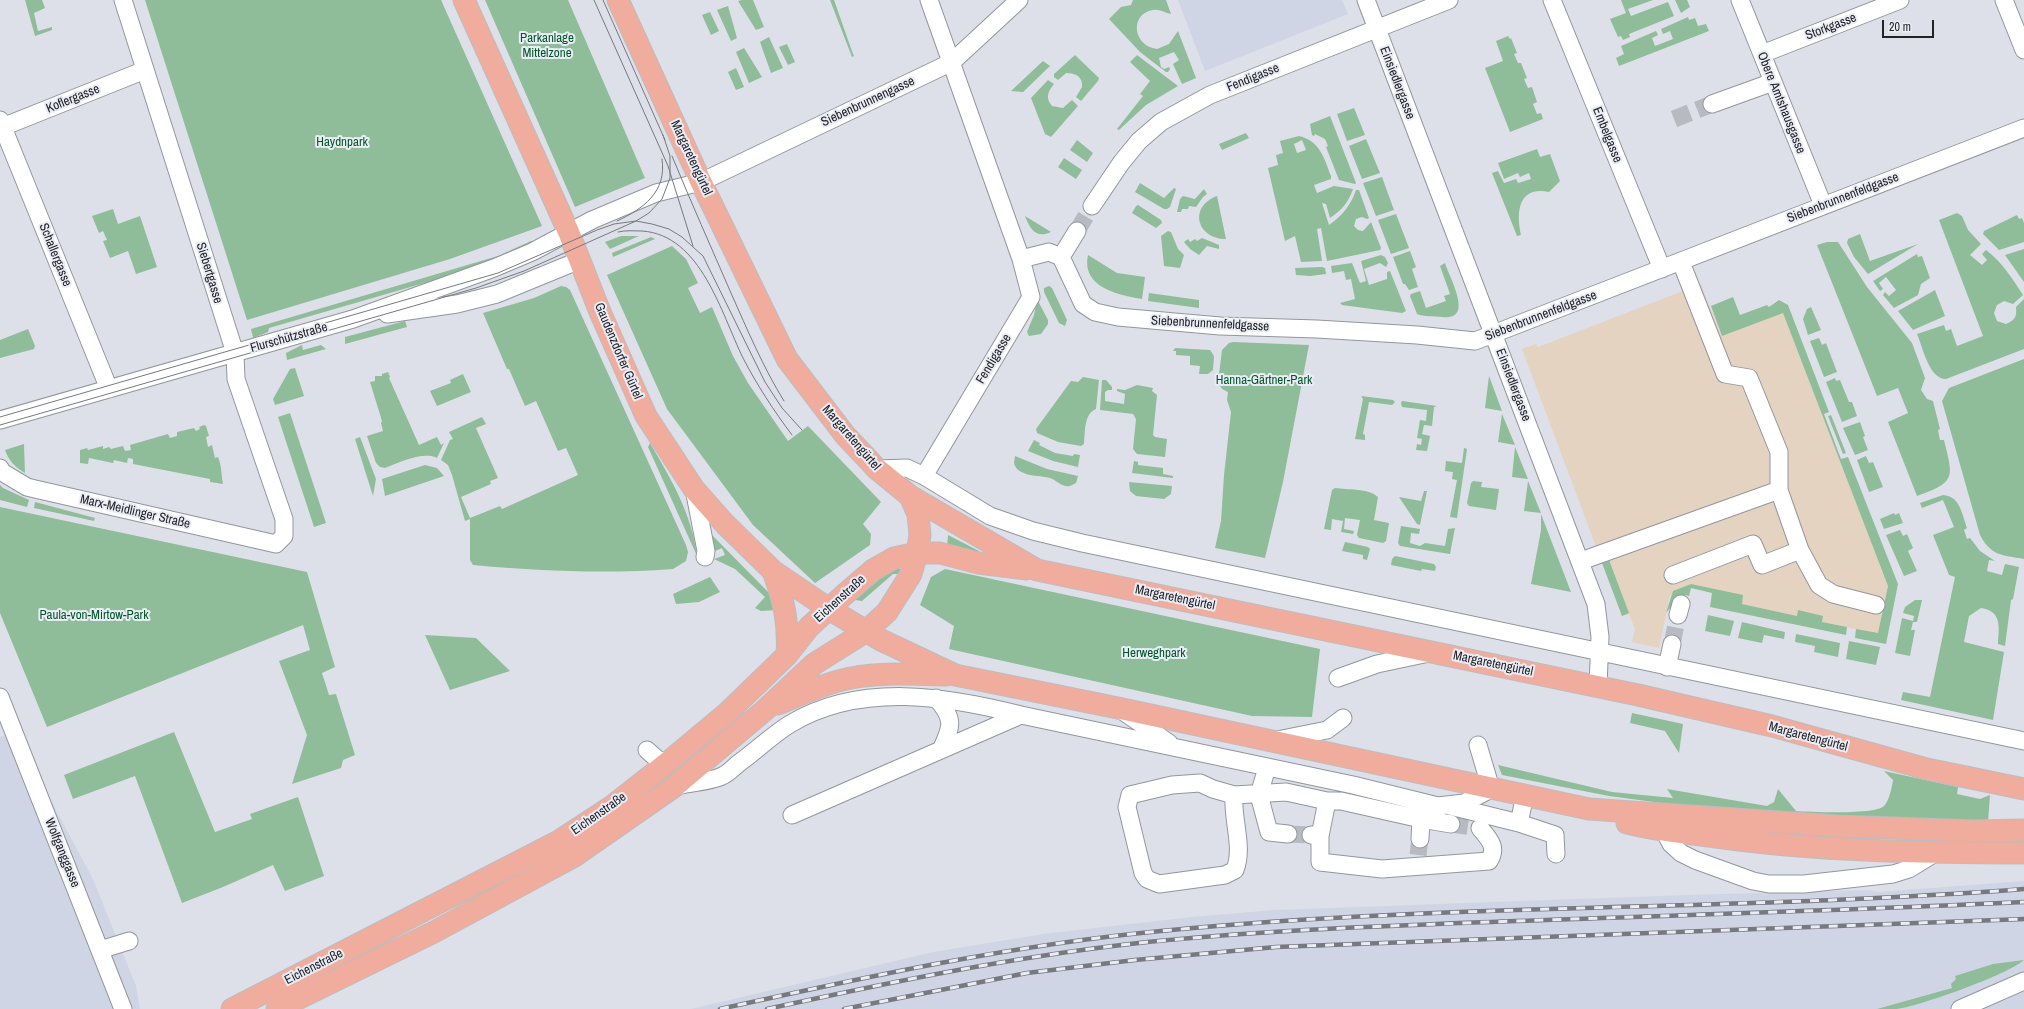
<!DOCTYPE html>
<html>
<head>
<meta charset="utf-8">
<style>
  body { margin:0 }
  #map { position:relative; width:2024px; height:1009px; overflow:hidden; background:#dde0e8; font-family:"Archivo Narrow",sans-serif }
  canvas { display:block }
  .scale { position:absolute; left:1882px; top:20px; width:52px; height:18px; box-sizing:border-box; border:2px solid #222326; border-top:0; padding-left:5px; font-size:12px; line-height:14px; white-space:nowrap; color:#222326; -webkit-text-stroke:3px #eaedf6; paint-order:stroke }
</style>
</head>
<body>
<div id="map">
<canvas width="2024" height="1009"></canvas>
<div class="scale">20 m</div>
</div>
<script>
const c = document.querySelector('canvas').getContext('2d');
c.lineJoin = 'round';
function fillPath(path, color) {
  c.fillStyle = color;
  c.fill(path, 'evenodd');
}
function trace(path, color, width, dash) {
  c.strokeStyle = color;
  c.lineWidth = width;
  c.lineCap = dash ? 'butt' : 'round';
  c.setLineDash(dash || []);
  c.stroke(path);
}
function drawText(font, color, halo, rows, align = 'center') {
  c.font = font + ' "Archivo Narrow",sans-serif';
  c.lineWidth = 4;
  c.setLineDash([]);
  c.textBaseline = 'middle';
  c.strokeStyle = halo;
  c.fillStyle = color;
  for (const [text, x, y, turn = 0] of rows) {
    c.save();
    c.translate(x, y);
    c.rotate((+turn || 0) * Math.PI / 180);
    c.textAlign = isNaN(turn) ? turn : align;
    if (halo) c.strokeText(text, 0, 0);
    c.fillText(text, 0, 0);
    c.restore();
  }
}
const built = new Path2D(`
  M1178 0H1342L1348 14 1205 71Z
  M14 732 93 879 136 986 140 1009H0V737Z
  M2024 881V1009H691L933 952 1043 934 1191 917 1275 910 1685 895 1870 890 1878 892Z`);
const industrial = new Path2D(`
  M1701 284 1722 336 1783 312 1888 586 1878 634 1741 604 1734 597 1691 588 1670 596 1659 648 1632 642 1635 629 1629 614 1622 616 1522 349 1536 344 1538 347Z`);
const green = new Path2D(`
  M25 0H42L45 8 34 13 38 31 52 27V30L35 36Z
  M145 0H441L542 226 450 259 247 320Z
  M485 0H568L645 178 575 207Z
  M742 0H753L764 27 756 30 738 1Z
  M830 0H834L853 54 854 56 852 57Z
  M1133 0H1166L1171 14C1165 13 1160 9 1153 10 1129 14 1133 46 1157 49L1169 44 1178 31 1196 78 1182 84 1173 64 1179 60 1174 52 1159 58 1161 67 1164 69 1169 67 1170 69 1168 72H1166L1140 52 1109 19 1121 7 1131 5Z
  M1621 0H1653L1628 9 1631 16 1668 2 1674 16 1629 34 1630 37 1623 40 1621 36 1618 37 1610 19 1626 13Z
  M1675 0H1687L1690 7 1681 13Z
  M728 6 737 38 731 41 717 10Z
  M710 12 719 31 711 35 702 15Z
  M1688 17 1689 20 1695 18 1698 26 1706 24 1709 31 1619 66 1616 58 1624 54 1621 46 1656 31 1658 35 1652 38 1655 46 1673 39 1670 31 1663 34 1661 29Z
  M1508 36 1510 39 1511 38 1517 53 1514 54 1518 63H1521L1527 78 1524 79 1528 88 1532 87 1537 102 1533 104 1537 114 1541 113 1543 119 1510 132 1485 68 1503 61 1496 41Z
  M769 37 783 68 771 73 760 42Z
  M787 44 795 62 788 65 779 47Z
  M744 48 762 77 749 83 736 52Z
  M1075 55 1099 78 1098 81 1081 101 1076 97 1082 87C1083 77 1076 73 1066 73L1058 80 1054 77V74Z
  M1137 55 1178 86 1146 105 1119 130 1117 129 1143 96 1140 94 1150 81 1130 62Z
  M1043 61 1050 66 1023 92 1011 91Z
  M736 68 744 87 736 90 728 72Z
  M1048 80 1054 84C1048 91 1045 98 1052 106L1063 108 1072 100 1078 106 1051 137 1045 134 1031 98Z
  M1354 108 1365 135 1347 141 1337 114Z
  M1330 116 1356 183 1355 184 1339 180 1326 147 1328 146 1325 139 1315 134 1314 136 1312 135 1310 124Z
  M1246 133 1249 138 1222 150 1219 144Z
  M1299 136C1320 141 1324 158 1331 176V179L1314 185 1317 193 1334 186 1353 189C1348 203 1342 210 1330 218L1326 204 1322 203 1329 225C1342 216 1351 205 1356 190H1359L1369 218 1367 219 1362 217 1356 219 1354 226 1358 230 1363 231 1371 222 1381 248 1380 250 1327 261 1321 228 1317 229 1322 261 1301 262 1295 236 1285 241 1268 168 1278 165 1276 155 1283 153 1280 141ZM1302 140 1306 150 1297 153 1294 144Z
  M1366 139 1380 173 1362 179 1349 146Z
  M1077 140 1093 153 1087 162 1070 150Z
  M1537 149 1540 157 1550 154 1560 181 1549 192C1518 186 1516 212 1521 235L1517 236 1492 173 1498 171 1504 183 1516 179 1518 183 1531 179 1529 173 1520 177 1518 173 1504 179 1498 163Z
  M1064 158 1082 170 1076 179 1058 167Z
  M1382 177 1394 210 1376 216 1363 183Z
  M1140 183 1164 198 1174 188 1176 189 1170 207 1167 209H1164L1135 192Z
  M1204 189 1207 194 1203 197 1196 207 1189 206 1188 209H1182L1181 212H1177L1180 199 1183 196 1195 199Z
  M1217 196 1226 239C1197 239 1188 207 1217 196Z
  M1138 205 1161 220 1162 223 1156 228 1132 213 1136 206Z
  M113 209 118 224 140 216 157 267 136 274 128 251 110 258 103 241 107 240 103 231 99 233 92 216Z
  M1957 213 1962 216 1968 230 1981 244 1970 255 1982 265 1987 260 1982 254 1986 250C2002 262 2012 278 2023 295L2013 304 2004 301 1997 305 1994 313 1997 321 2006 324C2015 320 2017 317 2016 307L2024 299V349L1946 379C1929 379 1923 348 1917 334L1944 325 1946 331 1951 329 1957 346 1983 336 1939 220Z
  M1396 214 1409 248 1391 254 1378 220Z
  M2017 215 2019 219 2022 218 2024 223V242L1999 250 1983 234 1984 231Z
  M1025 216 1051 232C1036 239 1030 229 1025 216Z
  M1168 231 1171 232 1178 249 1184 255 1180 268 1164 266 1161 236Z
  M1860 234 1870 261 1918 244 1868 274 1854 257 1847 243 1848 239Z
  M621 236H639L610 249 605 242Z
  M651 237 655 239 613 257 612 253Z
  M1202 238 1219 245V249L1207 246 1199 255 1190 249 1184 242 1188 239 1190 242 1195 239 1197 241Z
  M531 241 537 244 490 264 269 328 268 332 253 338 251 329 474 263 498 256Z
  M1827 242H1838L1867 287 1912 343 1925 378 1921 390 1927 399 1933 401 1940 429 1938 430 1940 440H1944C1953 477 1957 482 1917 496L1888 422 1908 413 1898 388 1877 396 1817 245Z
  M672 246 686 259 698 283 688 288 700 313 712 307 733 356 748 383 788 441 808 426 881 502 863 524 871 534 870 545 815 583 753 525 667 409 607 275Z
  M2024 249V282L2005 255Z
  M1410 251 1416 267 1412 269 1418 287 1409 290 1405 284H1403L1393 257Z
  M1917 254 1918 257 1922 256 1930 278 1921 284 1918 295 1894 308 1883 295 1885 292 1889 296 1896 290 1886 277 1879 283 1883 289 1880 291 1873 281Z
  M1088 255 1117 273 1145 277 1142 299C1118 295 1081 287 1088 255Z
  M1381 255 1385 257 1388 263 1386 267 1380 263 1364 269 1369 285 1387 279V272L1390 271 1406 311 1402 313 1342 305 1340 303 1355 299 1351 279 1346 280 1344 271 1332 273 1331 266 1352 263 1360 283 1366 281 1361 261Z
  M1445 263C1450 279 1475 321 1442 317 1434 316 1424 317 1417 314L1410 296 1411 294 1420 291 1426 308 1446 301 1444 296 1450 294 1440 266Z
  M1322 267 1325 268 1326 274 1310 276 1296 275 1295 268Z
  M561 286 566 287 570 290 686 545 688 552 686 561 673 569C605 574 540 571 473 565L470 560V519L465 521 452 475 448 465 441 460 450 440 453 439 449 432 482 417 486 424 476 428 498 478 490 481 491 484 461 497 470 518 500 506 502 509 578 475 566 448 558 451 536 401 525 406 509 369H507L483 313 534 298Z
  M1049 286 1052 288 1067 320 1065 326 1059 323 1044 292V288Z
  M1935 290 1945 316 1913 330 1898 311Z
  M1149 293 1199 300V308L1148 301Z
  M1733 297 1740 315 1767 305 1769 307 1779 300 1788 305 1829 412 1824 414 1841 459 1848 457 1898 584 1886 644 1855 638 1856 629 1878 633 1888 586 1783 313 1722 336 1711 306Z
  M1037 299 1048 320V324L1041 334 1029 336 1027 332 1034 315Z
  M1811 307 1821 330 1808 335 1803 319 1807 309Z
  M405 321 407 327 345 344V337Z
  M28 329 35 346 34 349 0 358V340Z
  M1819 338 1822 345 1826 343 1837 372 1824 377 1810 341Z
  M1233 342 1309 345 1283 482 1265 558 1215 548 1221 521 1224 475 1231 412 1227 400 1228 392 1222 389 1218 382 1222 350 1229 343Z
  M302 345 303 350 321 345 326 349 287 360 286 353Z
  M1175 348 1210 350 1214 356 1213 370 1208 374H1199L1200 366 1190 365V356L1176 355V351H1173Z
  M2024 359V559C2002 555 1991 556 1980 535L1942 401 1949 388Z
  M295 368 304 396 275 405 273 399 290 369Z
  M388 372 390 377 389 378 419 445 437 437 441 445 444 443 437 458C423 451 399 463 385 468L380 467 376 463 367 436 383 431 381 423 382 421 370 382 375 381V376H382V374Z
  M463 374 471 392 437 406 430 391 451 383 450 380Z
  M1489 376 1502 411 1485 408Z
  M1083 377 1099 380 1096 409C1084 413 1085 433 1084 444L1081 446 1058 442 1037 433 1036 429 1071 381 1078 382Z
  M1835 378 1836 381 1840 380 1849 402H1852L1857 416 1842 422 1826 382Z
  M1102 380H1106L1112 387V390H1108L1105 392V401L1124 404 1125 394 1117 391V389L1125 390 1137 385 1153 388 1152 391 1157 395 1153 435 1155 437 1167 439 1165 457 1137 454 1133 449 1136 419 1133 414 1100 410Z
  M1361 396 1393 400 1395 402 1392 405 1369 402 1363 434 1365 435V440L1355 439 1363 399Z
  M1402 401 1437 406 1434 407 1432 426 1424 425 1422 434 1430 436 1427 451 1416 450 1417 444 1421 445 1422 439 1417 438 1420 420 1426 421 1427 410 1402 407 1401 403Z
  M290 413 326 523 314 527 278 417Z
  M1502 414 1515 445 1498 442Z
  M1831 415 1846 453 1843 454 1828 416Z
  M1860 422 1865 436 1863 437 1868 450 1855 455 1843 428Z
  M204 425 206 426 209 436 206 437 208 447 212 445 215 458 218 457C222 467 221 474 223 484L210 482V479L133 464V459L128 458 127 463 114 460 113 463 89 458 88 464 80 463V450L87 448 88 450 103 446V449L109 447 111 449 123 446 125 451 131 450 130 445 168 434 170 438 177 436V432L194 428 196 431 200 429 199 427Z
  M360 437 376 479 373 496 355 439Z
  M1034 440 1040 443 1039 445 1055 453 1073 456 1074 454 1080 455 1078 467 1053 461 1028 451Z
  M650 443C671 479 692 514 697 556L648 447Z
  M24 444 25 473C15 467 9 461 5 450Z
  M1515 447 1528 479 1512 477Z
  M1464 448 1467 449 1457 518 1450 517 1457 480 1452 479 1453 472 1445 471 1446 461 1462 463Z
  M1015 456 1047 469 1078 476 1076 483C1074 484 1072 485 1070 486 1063 488 1056 480 1050 478 1039 475 1017 477 1014 463Z
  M1866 456 1869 463 1873 462 1883 487 1869 492 1857 460Z
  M1134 461 1138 462V465L1163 468V474L1173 476V478L1132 473Z
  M425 465 437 468 444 476 385 496 382 479Z
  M1473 481 1482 482 1481 487 1499 489 1496 510 1469 506 1467 503 1471 483Z
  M1528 481 1541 513 1524 511Z
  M1129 482 1172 486 1171 494 1164 499 1136 496 1130 491Z
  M0 485 3 488 29 500 27 507 0 500Z
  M1335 488C1348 490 1368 488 1378 497L1374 520 1389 523 1386 541 1383 543 1359 538 1357 535 1360 520 1345 518 1344 529 1354 531 1353 534 1341 532 1343 521 1332 519 1331 530 1324 529 1332 490Z
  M1424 491H1427L1420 525 1417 524 1399 497 1421 501Z
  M1943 495C1960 496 1962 514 1967 528L1964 530 1967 539 1970 538 1980 551 1995 561 1989 560 1987 571 2002 575 2005 564 2019 567 2013 599 2011 600 2005 646 1998 644C1999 627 2002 611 1981 608L1969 616 1964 642 2004 652 1993 720 1901 700 1903 692 1930 697 1955 577 1949 575 1933 535 1954 527 1943 500 1922 508 1920 503Z
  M35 502 95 518 94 521 34 508Z
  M0 507 307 572 335 667 322 673 329 695 336 694 355 755 343 760 341 768 292 784 307 735 279 661 310 650 303 625 47 727 0 613Z
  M1894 513 1895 515 1899 513 1903 523 1884 529 1880 519Z
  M1541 514 1571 592 1531 584 1541 530Z
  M1401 526 1420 529 1419 534 1411 533 1410 543 1420 546 1425 543 1445 546 1448 529 1455 528 1450 554 1400 546 1398 543Z
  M1900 530 1903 536 1907 534 1913 548 1908 551 1917 571 1904 576 1886 535Z
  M711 534 772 596 777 610 761 611 755 608 765 597 735 569 714 559 725 555 722 548 713 552Z
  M948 535 979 551V553L947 547Z
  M1345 542 1368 547 1370 549 1367 560 1363 559V555L1342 551Z
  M1395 556 1434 564 1436 567 1435 571 1422 569 1421 571 1391 565 1392 559Z
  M1609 560 1629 613 1622 616 1602 563Z
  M898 568 901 569 900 574H893L862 601 855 600 877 579Z
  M945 569 1320 649 1312 717 1252 716 949 649 954 626 920 605 931 577Z
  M710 577 720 592 699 602 676 604 673 594Z
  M1691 584 1743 595 1742 604 1797 616 1798 610 1823 616 1822 622 1847 627 1846 635 1710 607 1712 593 1691 588 1689 596 1685 595 1674 603 1666 613 1673 591Z
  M1915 600H1922L1917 622H1913L1911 630H1915L1910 656 1895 653 1902 618 1913 621 1914 616 1903 613 1905 607Z
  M1708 615 1734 621 1730 636 1705 631Z
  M1742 622 1785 632 1784 639 1764 635 1762 643 1738 638Z
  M1796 634 1840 643 1838 657 1814 652 1815 646 1795 642Z
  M425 635 476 638 510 671 450 690Z
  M1849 641 1880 647 1876 665 1846 659Z
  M1632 713 1683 724 1679 753 1665 731 1630 723Z
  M174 732 215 832 252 819 250 814 298 797 324 876 285 891 273 865 223 887 182 903 135 776 73 799 64 775Z
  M1498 765 1612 792 1673 798 1667 789 1767 806 1774 802 1778 789 1796 811C1811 812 1875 815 1884 806 1889 801 1892 787 1893 780L1884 771 1958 787 1957 794 1980 799 1990 795 1988 822H1948L1727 809 1669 804 1609 796 1502 775Z
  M2024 960C2009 974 1918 1007 1896 1009 1890 1009 1883 1009 1877 1009L1952 988 1951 984 1956 979 1955 976 1993 964Z`);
const minorTunnel = new Path2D(`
  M1674 119 1712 104
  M1077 231 1092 206
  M1672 644 1678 615
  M1451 824 1480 828
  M1288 834 1311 835
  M1418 855 1420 839`);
const minor = new Path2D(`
  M1366 0 1596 604 1600 637 1598 686
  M1552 0 1662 269
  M1740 0 1823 205
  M2004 0 2024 50
  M1762 54 1900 0
  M1712 104 1773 82
  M0 120 109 389
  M0 128 145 70
  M1092 206 1121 163 1139 141 1161 122 1210 95 1449 0
  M1061 257 1083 304 1095 312 1118 317 1220 326 1317 329 1417 335 1475 341 2024 128
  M1061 257 1077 231
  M1021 259 1049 252 1061 257
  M387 314 457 304 497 294 580 260
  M0 420 353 319 494 268 532 252 592 220 656 193 701 182 952 62 1019 0
  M0 468 2 472 27 487 35 489 276 544 284 536V519L236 379 235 353 123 0
  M877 469 907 468 924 476 990 516 1033 531 1082 543 2024 741
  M924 476 1031 297 1021 259 929 0
  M694 489 706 551 705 557
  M1800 550 1819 585 1833 594 1876 605
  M1581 561 1779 490V452L1749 378 1725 374 1681 262
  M1673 575 1753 544 1762 565 1800 550 1779 490
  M1678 615 1681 604
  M1667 667 1672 644
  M1338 678 1377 664 1429 653
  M0 697 123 1009
  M936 698C955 719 952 726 941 750
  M1121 710 1169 743
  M1277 740 1327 730 1343 718
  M647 750 657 759 667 763
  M1267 767 1259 795 1269 832 1288 834
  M675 786C688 783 710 782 722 776 728 774 734 767 739 763 756 751 772 735 790 724 860 682 947 696 1021 715L1353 785 1438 806 1464 803 1491 789 1478 745
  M1234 795C1232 820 1244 847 1235 870L1225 875 1159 884 1147 879 1143 873 1127 807 1130 795 1172 785 1200 783 1213 789 1234 795 1286 792 1327 801
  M1341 801 1421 819 1451 824
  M1450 806 1519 823 1555 835 1556 854
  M792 815 1021 715
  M1519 823 1525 795
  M1664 830 1671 844 1681 853 1695 860 1753 881 1769 884H1804L1893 874 1909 869 1935 853
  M1311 835 1320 836 1327 801H1338
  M1320 836V862L1382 869 1489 861C1498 847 1489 839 1480 828
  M1420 839 1421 819
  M100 950 129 941
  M1960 1009 2024 981`);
const major = new Path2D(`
  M464 0 569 233 600 312 646 416 694 489 725 524 773 571 829 609 881 640 955 675 1118 708 1589 809 1836 826 1974 831 2024 830
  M618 0 701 182 787 359 845 435 877 469 910 496 1037 570 1638 695 1772 726 1927 769 2024 789
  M773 571C784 601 789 623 787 655
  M778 704C802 694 826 683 851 678 882 672 915 674 946 675
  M1627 823C1656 831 1687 833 1716 837 1818 851 1921 853 2024 853
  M232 1009 559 841 611 807 667 763 727 713 787 655 809 627 844 595 873 570 894 558 917 553H940L978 563 1027 569
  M277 1009 434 932 573 857 675 786 765 710 814 664 865 632 887 612 911 574 917 553 920 535 918 514 910 496`);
const tram = new Path2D(`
  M594 0 668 166 693 246
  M603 0 665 140
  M672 156C691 202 711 247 731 293 747 329 763 367 784 401
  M617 221C643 209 667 192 662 159
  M618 232C626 230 634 231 642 231 701 235 721 313 743 358 757 385 774 411 792 435
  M0 417 498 273 597 230 614 224 636 221 652 224 669 229 682 237 703 256 765 382 782 408 802 430
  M0 425 476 288 524 271 636 221 649 213 662 199 670 178V156L663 135`);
const rail = new Path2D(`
  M720 1009C866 977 1012 945 1161 931 1448 903 1737 911 2024 889
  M767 1009C887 983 1007 958 1130 944 1258 930 1387 926 1516 921 1686 915 1855 910 2024 902
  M844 1009 1027 973 1135 960 1276 947 2024 919`);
const streetNames = [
  ["Storkgasse",1831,27,-21],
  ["Fendigasse",1253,78,-22],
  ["Einsiedlergasse",1397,83,69],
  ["Koflergasse",73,99,-22],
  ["Siebenbrunnengasse",868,102,-25],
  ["Obere Amtshausgasse",1781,103,68],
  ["Embelgasse",1607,135,68],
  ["Margaretengürtel",691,158,65],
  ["Siebenbrunnenfeldgasse",1843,198,-21],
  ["Schallergasse",55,255,68],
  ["Siebertgasse",209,273,73],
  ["Siebenbrunnenfeldgasse",1541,316,-21],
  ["Siebenbrunnenfeldgasse",1210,324,3],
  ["Flurschützstraße",289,338,-16],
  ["Gaudenzdorfer Gürtel",618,351,67],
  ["Fendigasse",994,359,-59],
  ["Einsiedlergasse",1513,385,69],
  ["Margaretengürtel",851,438,49],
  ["Marx-Meidlinger Straße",135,512,13],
  ["Margaretengürtel",1175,598,12],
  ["Eichenstraße",840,599,-42],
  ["Margaretengürtel",1493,664,12],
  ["Margaretengürtel",1808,737,15],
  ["Eichenstraße",599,814,-35],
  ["Wolfganggasse",62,853,68],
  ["Eichenstraße",314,967,-27]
];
const parkNames = [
  ["Parkanlage",547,39],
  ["Mittelzone",547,54],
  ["Haydnpark",342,143],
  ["Hanna-Gärtner-Park",1264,381],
  ["Paula-von-Mirtow-Park",94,616],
  ["Herweghpark",1154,654]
];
fillPath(built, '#cfd5e4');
fillPath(industrial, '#e5d3c2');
fillPath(green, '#8fbd99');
trace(minorTunnel, '#b8bac1', 17, [17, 8]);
trace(minor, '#92969d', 19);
trace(major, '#bdbdbe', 23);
trace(minor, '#fff', 17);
trace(major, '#f0ac9d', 21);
trace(tram, '#78797f', 1);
trace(rail, '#78797f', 4.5);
trace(rail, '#eaedf6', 3, [9]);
drawText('13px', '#222326', '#eaedf6', streetNames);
drawText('13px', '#015626', '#eaedf6', parkNames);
</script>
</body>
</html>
